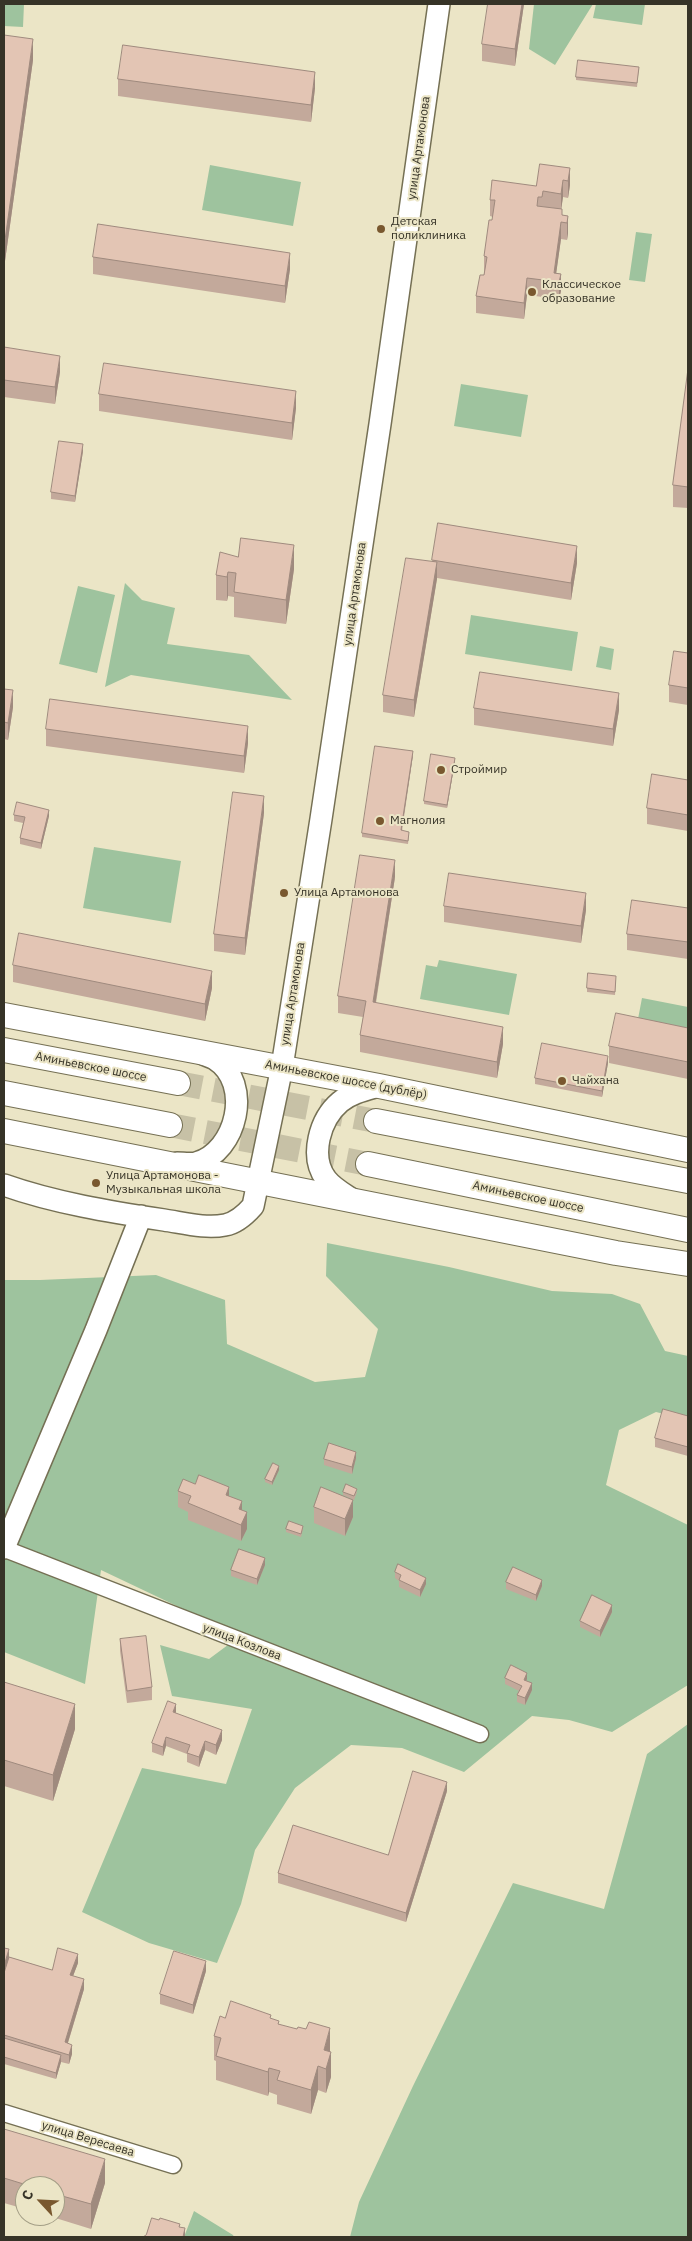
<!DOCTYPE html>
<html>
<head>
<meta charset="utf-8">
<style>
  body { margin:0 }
  #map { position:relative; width:692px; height:2241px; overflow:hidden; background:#ebe5c6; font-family:"IBM Plex Sans",sans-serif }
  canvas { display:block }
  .frame { position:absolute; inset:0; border:5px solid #363327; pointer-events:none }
  .north { position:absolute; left:15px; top:2176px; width:50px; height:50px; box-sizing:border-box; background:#ebe5c6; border:1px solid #a39e86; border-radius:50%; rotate:295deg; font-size:14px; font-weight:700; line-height:20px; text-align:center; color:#363327 }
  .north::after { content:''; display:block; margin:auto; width:18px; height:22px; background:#79582f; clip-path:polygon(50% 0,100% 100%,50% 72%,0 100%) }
</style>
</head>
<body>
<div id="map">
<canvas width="692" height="2241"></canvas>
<div class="frame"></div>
<div class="north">С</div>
</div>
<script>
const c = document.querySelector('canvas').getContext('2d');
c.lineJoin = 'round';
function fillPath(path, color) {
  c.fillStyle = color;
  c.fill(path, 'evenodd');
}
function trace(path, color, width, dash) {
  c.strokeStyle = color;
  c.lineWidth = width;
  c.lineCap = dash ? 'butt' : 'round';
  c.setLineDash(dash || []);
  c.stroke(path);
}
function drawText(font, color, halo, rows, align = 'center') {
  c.font = font + ' "IBM Plex Sans",sans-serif';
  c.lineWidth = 4;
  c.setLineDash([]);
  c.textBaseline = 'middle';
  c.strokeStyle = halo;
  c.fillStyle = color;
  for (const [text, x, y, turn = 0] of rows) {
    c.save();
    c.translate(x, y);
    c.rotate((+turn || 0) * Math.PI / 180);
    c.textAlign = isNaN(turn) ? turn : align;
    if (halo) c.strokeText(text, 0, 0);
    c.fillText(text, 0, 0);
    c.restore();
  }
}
const green = new Path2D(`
  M4 4H24L23 27 4 26Z
  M534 4H593L555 65 529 49Z
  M596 4H645L642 25 593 18Z
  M210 165 301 182 293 226 202 210Z
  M636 232 652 234 645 282 629 280Z
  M461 384 528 395 521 437 454 426Z
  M125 583 142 600 175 608 167 644 249 655 292 700 131 675 105 687Z
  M78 586 115 595 97 673 59 664Z
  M471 615 578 632 572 671 465 654Z
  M600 646 614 649 611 670 596 667Z
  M94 847 181 861 171 923 83 908Z
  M439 960 517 974 509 1015 420 999 426 965 437 967Z
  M642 998 688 1007V1028L638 1019Z
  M327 1243 449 1267 552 1291 612 1294 640 1304 665 1351 688 1356V1420L656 1412 619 1430 606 1485 688 1525V1685L612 1732 569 1720 532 1716 464 1772 402 1748 351 1745 295 1788 255 1850 241 1904 217 1963 149 1943 82 1912 142 1768 226 1784 252 1709 172 1696 160 1645 209 1659 240 1636 101 1570 85 1684 4 1652V1280H40L156 1275 225 1300 227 1344 315 1382 365 1377 378 1329 326 1276Z
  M688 1724V2237H350L359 2202 413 2086 513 1883 604 1909 647 1754Z
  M194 2211 233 2235 234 2237H184Z`);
const secondaryTunnel = new Path2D(`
  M178 1083 376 1121
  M170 1125 368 1164`);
const minor = new Path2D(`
  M5 1549 480 1734
  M4 2113 173 2165`);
const tertiary = new Path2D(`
  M177 1163C183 1163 190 1164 196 1163 237 1152 253 1083 215 1059 211 1057 205 1055 201 1053
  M4 1185C55 1203 111 1212 164 1220 184 1223 206 1229 225 1225 236 1223 246 1214 253 1206L282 1067 321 819 380 424 439 4
  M353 1200C344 1194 333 1188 326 1179 309 1156 320 1119 340 1102 351 1093 365 1090 379 1086
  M4 1548 96 1330 141 1216`);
const secondary = new Path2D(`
  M4 1015 379 1086 688 1150
  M4 1050 178 1083
  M4 1093 170 1125
  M376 1121 688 1181
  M4 1131 616 1253 688 1264
  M368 1164 688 1230`);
const wall = new Path2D(`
  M524 4 515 66 482 61V44Z
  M4 35 33 60 5 261H4Z
  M639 67 637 87 576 80V77Z
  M118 79 315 88 311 122 118 96Z
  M570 168V185L568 198 563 197 561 209 562 215 568 216V233L567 240 561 239 556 273 561 274V291L559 299 527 295 524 319 476 313V296L484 275V256L493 217 490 216V200L536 186Z
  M93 257 290 269 285 303 93 274Z
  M4 347 60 372 55 404 4 397Z
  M688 369V508L673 507V485Z
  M99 394 296 408 292 440 99 411Z
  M83 451 75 502 51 499V492Z
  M438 523 577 563 571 600 437 578 414 717 383 712V695L432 562Z
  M238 557 294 569 286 624 234 617V597L228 596 227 601 216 600V575Z
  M688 653V705L669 702V685Z
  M4 689 13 707 8 740 4 739Z
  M474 708 619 710 613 746 474 725Z
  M46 729 248 743 244 773 46 746Z
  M413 755 402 831 409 835 408 844 362 837V833Z
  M455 761 447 808 424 804V801Z
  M688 780V831L647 824V808Z
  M264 813 245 955 214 951V934Z
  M14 815 49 816 41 849 20 844V838L23 823 14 821Z
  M395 877 376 1003 503 1044 497 1078 360 1052V1035L363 1017 338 1013V996Z
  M444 906 586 910 581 943 444 922Z
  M688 908V959L627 950V934Z
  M13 965 212 988 205 1021 13 982Z
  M616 980 615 995 587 992V988Z
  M688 1028V1079L609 1063V1046Z
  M608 1063 602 1097 535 1084V1078Z
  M688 1416V1456L655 1447V1438Z
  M356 1458 352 1474 324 1465V1459Z
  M279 1470 272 1485 265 1482V1479Z
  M178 1491 229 1496 242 1510 247 1529 241 1541 188 1520V1512L178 1507Z
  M343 1492H357L354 1500 343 1495Z
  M314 1507 353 1517 345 1536 314 1523Z
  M286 1529H303L301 1537 286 1532Z
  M265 1565 257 1585 231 1576V1570Z
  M395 1572 426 1584 420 1597 399 1587V1581L395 1578Z
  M506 1582 542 1586 536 1601 506 1589Z
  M612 1612 600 1637 580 1627V1621Z
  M120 1639 152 1687V1700L127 1703 120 1651Z
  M505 1678 527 1679 526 1681 532 1690 525 1705 517 1702V1695L519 1691 505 1684Z
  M4 1682 75 1729 53 1801 4 1786Z
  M176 1713 222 1740 216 1755 205 1750 199 1767 187 1762V1754L166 1746 163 1756 152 1752V1743Z
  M447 1791 406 1922 278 1883V1873L388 1855Z
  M4 1948 9 1957 52 1970 78 1963 73 1976 84 1989 68 2043 72 2054 69 2064 61 2062 56 2079 4 2064Z
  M206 1971 193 2014 160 2004V1994Z
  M225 2018 271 2019 279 2024 330 2052 331 2077 326 2093 318 2090 311 2114 277 2104V2095L269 2092 268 2096 216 2080V2061L214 2060V2036Z
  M4 2129 105 2183 91 2229 49 2216H55V2186H25V2209L4 2203Z`);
const shadedWall = new Path2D(`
  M522 4H524L515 66V49Z
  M33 39V60L5 261V240Z
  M315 72V88L311 122V105Z
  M570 168V185L568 198V181Z
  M563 180V197L561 211V194Z
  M568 216V233L567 240V223Z
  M561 222V239L555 282 554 273Z
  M290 253V269L285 303V286Z
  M561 274V291L559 299V282Z
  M527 278V295L524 319V303Z
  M60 356V372L55 404V387Z
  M296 391V408L292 440V423Z
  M83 444V451L75 502V496Z
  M294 545V569L286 624V600Z
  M577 546V563L571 600V583Z
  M437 562V579L414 717V700Z
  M228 572V596L227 601V577Z
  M13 690V707L8 740V723Z
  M619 693V710L613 746V729Z
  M248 726V743L244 773V756Z
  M413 751V755L401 834V830Z
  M455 758V761L447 808V805Z
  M264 796V813L245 955V938Z
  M49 810V816L41 849V843Z
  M395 860V877L373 1019V1002Z
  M586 893V910L581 943V926Z
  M212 971V988L205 1021V1004Z
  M503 1027V1044L497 1078V1062Z
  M608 1056V1063L602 1097V1091Z
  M356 1452V1458L352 1474V1467Z
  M279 1466V1470L272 1485V1482Z
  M229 1487V1504L226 1495Z
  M353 1500V1517L345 1536V1519Z
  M242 1501V1518L239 1509Z
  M247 1512V1529L241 1541V1525Z
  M265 1558V1565L257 1585V1579Z
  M426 1578V1584L420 1597V1590Z
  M542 1580V1586L536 1601V1595Z
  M612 1605V1612L600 1637V1631Z
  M527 1673V1679L524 1686V1680Z
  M532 1683V1690L525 1705V1698Z
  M75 1704V1729L53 1801V1775Z
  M176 1704V1713L173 1712Z
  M222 1730V1740L216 1755V1745Z
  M166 1737V1746L163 1756V1747Z
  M205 1741V1750L199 1767V1757Z
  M447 1782V1791L406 1922V1913Z
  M9 1949V1966L4 1983V1966Z
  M78 1954V1963L70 1984V1975Z
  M206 1961V1971L193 2014V2005Z
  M84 1979V1989L65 2052V2042Z
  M330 2028V2053L324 2050Z
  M72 2045V2054L69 2064V2055Z
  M331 2052V2077L326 2093V2069Z
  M61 2055V2062L56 2079V2073Z
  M318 2066V2090L311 2114V2090Z
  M269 2068V2092L268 2096V2072Z
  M105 2159V2183L91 2229V2204Z
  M185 2228V2237H182Z`);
const building = new Path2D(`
  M488 4H522L515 49 482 44Z
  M4 35 33 39 5 240H4Z
  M123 45 315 72 311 105 118 79Z
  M578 60 639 67 637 83 576 77Z
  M540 164 570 168 568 181 563 180 561 194 543 191 542 197H538L537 206 562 209V215L568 216 567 223 561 222 554 273 561 274 559 282 527 278 524 303 476 296 480 275H484L487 257 484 256 489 220H492L495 200H490L492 180 536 186Z
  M98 224 290 253 285 286 93 257Z
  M4 347 60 356 55 387 4 380Z
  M104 363 296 391 292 423 99 394Z
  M688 369V487L673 485Z
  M59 441 83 444 75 496 51 492Z
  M438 523 577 546 571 583 432 560Z
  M241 538 294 545 286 600 234 592 236 573 228 572 227 577 216 575 220 552 238 557Z
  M406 558 437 562 414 700 383 695Z
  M674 651 688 653V688L669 685Z
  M480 672 619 693 613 729 474 708Z
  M4 689 13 690 8 723 4 722Z
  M50 699 248 726 244 756 46 729Z
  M375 746 413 751 401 830 409 832 408 841 362 833Z
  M431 754 455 758 447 805 424 801Z
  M652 774 688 780V815L647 808Z
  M233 792 264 796 245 938 214 934Z
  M17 802 49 810 41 843 20 838 25 817 14 815Z
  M360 855 395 860 373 1002 503 1027 497 1062 360 1035 366 1001 338 996Z
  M449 873 586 893 581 926 444 906Z
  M632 900 688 908V942L627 934Z
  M19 933 212 971 205 1004 13 965Z
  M588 973 616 976 615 992 587 988Z
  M616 1013 688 1028V1062L609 1046Z
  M542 1043 608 1056 602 1091 535 1078Z
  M663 1409 688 1416V1447L655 1438Z
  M329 1443 356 1452 352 1467 324 1459Z
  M273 1463 279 1466 272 1482 265 1479Z
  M199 1475 229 1487 226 1495 242 1501 239 1509 247 1512 241 1525 188 1503 191 1496 178 1491 183 1479 195 1484Z
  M346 1484 357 1489 354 1496 343 1492Z
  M321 1487 353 1500 345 1519 314 1507Z
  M289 1521 303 1526 301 1534 286 1529Z
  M239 1549 265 1558 257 1579 231 1570Z
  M398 1564 426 1578 420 1590 399 1580 401 1575 395 1572Z
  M513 1567 542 1580 536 1595 506 1582Z
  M592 1595 612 1605 600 1631 580 1621Z
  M146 1636 152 1687 127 1691 120 1639Z
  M511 1665 527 1673 524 1680 532 1683 525 1698 517 1695 522 1686 505 1678Z
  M4 1682 75 1704 53 1775 4 1760Z
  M168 1701 176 1704 173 1712 222 1730 216 1745 205 1741 199 1757 187 1753 190 1745 166 1737 163 1747 152 1743Z
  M413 1771 447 1782 406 1913 278 1873 293 1825 388 1855Z
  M4 1948 9 1949 4 1966Z
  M58 1948 78 1954 70 1975 84 1979 65 2042 72 2045 69 2055 4 2035V1973L9 1957 52 1970Z
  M174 1951 206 1961 193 2005 160 1994Z
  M231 2001 271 2015 270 2018 279 2021 278 2024 297 2029 298 2027 306 2029 309 2022 330 2028 324 2050 331 2052 326 2069 318 2066 311 2090 277 2080 280 2071 269 2068 268 2072 216 2056 221 2038 214 2036 220 2016 225 2018Z
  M4 2038 61 2055 56 2073 4 2057Z
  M4 2129 105 2159 91 2204 55 2194V2186H30L4 2178Z
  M152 2218 159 2220 160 2218 180 2224 179 2227 185 2228 183 2237H143L146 2235Z`);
const markers = [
  [381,229,5,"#79582f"],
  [532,292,5,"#79582f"],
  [441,770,5,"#79582f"],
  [380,821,5,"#79582f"],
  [284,893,5,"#79582f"],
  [562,1081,5,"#79582f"],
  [96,1183,5,"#79582f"]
];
const streetNames = [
  ["улица Артамонова",419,148,-82],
  ["улица Артамонова",355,594,-82],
  ["улица Артамонова",293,994,-81],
  ["Аминьевское шоссе",91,1067,11],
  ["Аминьевское шоссе (дублёр)",346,1080,11],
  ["Аминьевское шоссе",528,1197,12],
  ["улица Козлова",242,1642,21],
  ["улица Вересаева",88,2139,17]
];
const poiNames = [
  ["Детская",391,222],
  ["поликлиника",391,236],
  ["Классическое",542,285],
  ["образование",542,299],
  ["Строймир",451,770],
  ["Магнолия",390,821],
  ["Улица Артамонова",294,893],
  ["Чайхана",572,1081],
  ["Улица Артамонова -",106,1176],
  ["Музыкальная школа",106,1190]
];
fillPath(green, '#9ec39e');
trace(secondaryTunnel, '#c7c1a6', 24, [24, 12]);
trace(minor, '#757054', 19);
trace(tertiary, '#757054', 24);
trace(secondary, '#757054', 26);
trace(minor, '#fff', 16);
trace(tertiary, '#fff', 21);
trace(secondary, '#fff', 24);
fillPath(wall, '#c3a99b');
fillPath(shadedWall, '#9f8a7e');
fillPath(building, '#e3c5b4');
trace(building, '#9f8a7e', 1);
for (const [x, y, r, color] of markers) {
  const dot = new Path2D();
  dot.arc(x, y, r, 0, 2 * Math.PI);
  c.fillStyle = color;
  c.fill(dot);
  trace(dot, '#ebe5c6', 2);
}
drawText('12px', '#363327', '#ebe5c6', streetNames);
drawText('12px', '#363327', '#ebe5c6', poiNames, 'left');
</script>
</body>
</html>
